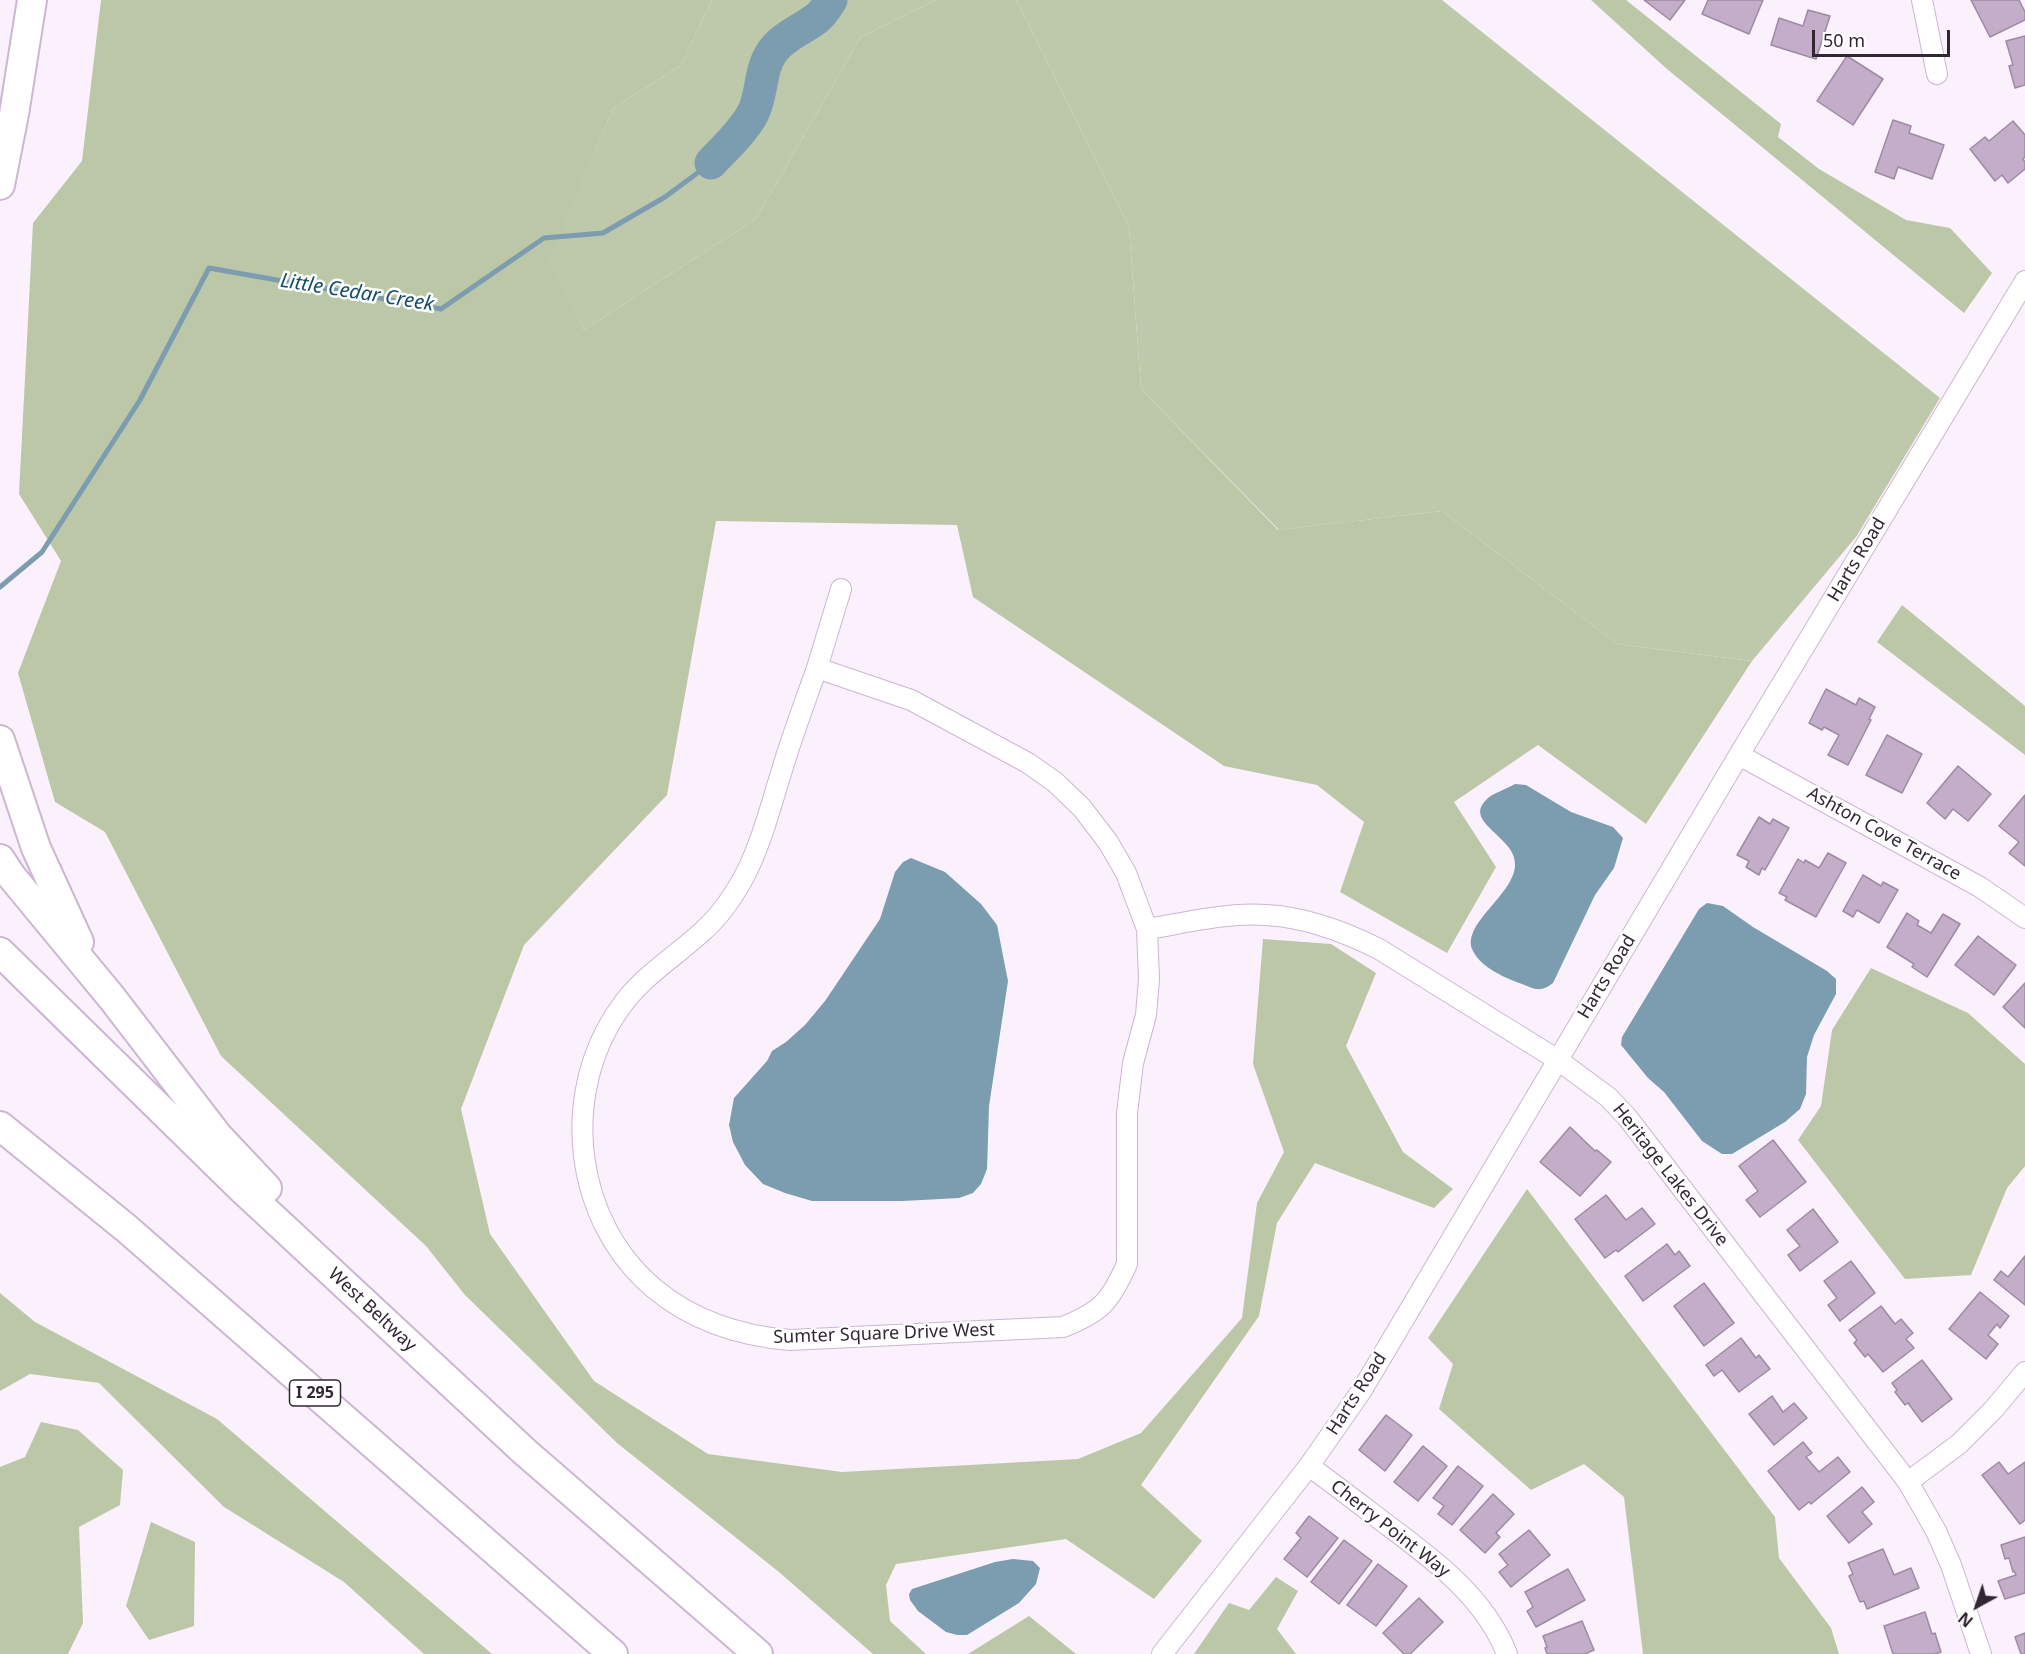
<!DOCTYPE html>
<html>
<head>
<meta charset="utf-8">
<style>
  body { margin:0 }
  #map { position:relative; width:2025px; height:1654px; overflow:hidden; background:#faf1fd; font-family:"Noto Sans",sans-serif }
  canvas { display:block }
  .north { position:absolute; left:1947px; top:1576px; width:60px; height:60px; -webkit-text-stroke:4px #fff; paint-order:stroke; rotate:220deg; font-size:16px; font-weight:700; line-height:24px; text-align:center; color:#302732 }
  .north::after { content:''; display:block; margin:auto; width:21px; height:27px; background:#302732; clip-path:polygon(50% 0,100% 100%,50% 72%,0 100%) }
  .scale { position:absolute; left:1812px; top:30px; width:138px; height:27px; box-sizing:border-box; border:3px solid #302732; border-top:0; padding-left:8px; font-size:18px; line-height:21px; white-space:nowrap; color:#302732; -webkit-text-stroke:4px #fff; paint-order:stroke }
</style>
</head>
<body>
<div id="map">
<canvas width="2025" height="1654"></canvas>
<div class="north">N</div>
<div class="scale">50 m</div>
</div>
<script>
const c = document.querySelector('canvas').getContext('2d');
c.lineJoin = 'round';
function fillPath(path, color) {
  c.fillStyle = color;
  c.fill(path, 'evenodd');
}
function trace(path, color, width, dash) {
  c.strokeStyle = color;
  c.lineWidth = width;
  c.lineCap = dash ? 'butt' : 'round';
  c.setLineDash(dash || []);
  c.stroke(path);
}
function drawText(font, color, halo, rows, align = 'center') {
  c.font = font + ' "Noto Sans",sans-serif';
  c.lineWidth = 5;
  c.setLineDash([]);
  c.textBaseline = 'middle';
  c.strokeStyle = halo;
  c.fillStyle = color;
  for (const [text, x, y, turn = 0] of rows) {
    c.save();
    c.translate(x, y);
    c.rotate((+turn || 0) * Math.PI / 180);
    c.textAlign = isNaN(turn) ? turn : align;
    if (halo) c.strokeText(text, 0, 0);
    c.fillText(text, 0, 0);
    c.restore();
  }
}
const green = new Path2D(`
  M712 0H936L861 37 756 219 584 330 547 263 613 108 680 66Z
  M1016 0H1442L1940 398 1856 537 1752 661 1617 644 1442 511 1279 530 1141 389 1129 227Z`);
const forest = new Path2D(`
  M101 0H712L680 66 613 108 548 263 584 330 756 219 861 37 936 0H1016L1129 227 1141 389 1278 530 1442 511 1617 644 1752 661 1646 824 1538 745 1454 802 1496 867 1447 953 1340 892 1364 822 1317 785 1224 766 973 597 957 525 716 521 667 795 524 945 461 1109 490 1234 594 1381 708 1454 842 1472 1078 1459 1141 1433 1242 1318 1257 1203 1284 1152 1253 1064 1263 939 1331 944 1376 973 1346 1046 1403 1152 1453 1189 1434 1208 1315 1163 1277 1223 1259 1316 1141 1485 1202 1541 1154 1599 1066 1539 896 1564 886 1585 890 1621 926 1654H873L779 1572 617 1443 465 1295 426 1246 221 1056 105 832 55 802 18 673 61 561 19 494 33 223 82 161Z
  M1591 0H1626L1781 124 1778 137 1819 169 1906 220 1950 228 1992 273 1964 313 1667 69Z
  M1902 605 2025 706V755L1877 642Z
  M1871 968 1968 1013 2025 1064V1166L2007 1188 1971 1275 1905 1279 1798 1140 1821 1106 1832 1030Z
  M1527 1189 1775 1517 1779 1558 1831 1628 1839 1654H1643L1624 1497 1584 1464 1531 1490 1439 1409 1453 1364 1428 1338Z
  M0 1293 35 1322 217 1419 492 1654H424L344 1582 224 1507 99 1383 30 1374 0 1391Z
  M41 1422 78 1430 123 1470 120 1505 79 1527 83 1623 68 1654H0V1467L25 1457Z
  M151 1522 195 1542 194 1626 149 1640 126 1606Z
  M1276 1577 1298 1591 1277 1629 1296 1654H1194L1229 1603 1249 1610Z
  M1029 1616 1076 1654H968Z`);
const water = new Path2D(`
  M1515 784 1526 785 1571 812 1613 827 1623 838 1614 868 1595 895 1553 983C1539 994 1534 988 1519 983 1503 977 1479 966 1472 949 1463 923 1513 895 1515 866 1518 837 1461 823 1487 799 1493 793 1507 789 1515 784Z
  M911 858 945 872 981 904 997 925 1008 981 989 1106 987 1169 981 1184 973 1193 959 1198 903 1201H812L785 1193 763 1184 745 1165 733 1142 729 1125 734 1098 767 1061 772 1051 786 1042 805 1025 825 1001 880 919 895 872 903 862Z
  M1707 903 1723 906 1753 927 1827 971 1836 979V994L1814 1035 1807 1057 1806 1094 1800 1109 1785 1122 1732 1154H1722L1702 1141 1664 1092 1648 1078 1621 1045 1622 1037 1699 909Z
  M1013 1559 1033 1561 1040 1568 1036 1584 1019 1603 967 1635H957L946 1632 918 1611 910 1600 909 1594 912 1589 995 1562Z`);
const stream = new Path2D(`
  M0 587 42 552 140 400 209 268 441 309 544 238 603 233 665 197 711 163`);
const river = new Path2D(`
  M711 163C725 148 743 132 753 113 763 93 759 71 772 52 783 36 802 30 817 18 823 14 827 6 831 0`);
const building = new Path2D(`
  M1644 0H1685L1670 20Z
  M1708 0H1763L1749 34 1702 14Z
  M1971 0H2019L2025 12V20L1990 37Z
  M1808 10 1830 16 1816 59 1771 45 1779 18 1803 26Z
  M2025 36V85L2015 88 2009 66 2013 65 2006 41Z
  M1847 56 1883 79 1853 125 1817 101Z
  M1893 120 1911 126 1909 133 1944 145 1932 179 1898 167 1894 179 1875 172Z
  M2013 121 2025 135V157L2023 159 2025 162V169L2008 183 2002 175 1995 181 1970 149 1985 137 1989 141Z
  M1826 689 1856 705 1859 698 1875 707 1869 719 1871 720 1848 765 1828 755 1839 735 1824 727 1822 730 1809 723Z
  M1887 735 1922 754 1902 793 1866 775Z
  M1958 766 1991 794 1968 821 1953 809 1945 819 1927 803Z
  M2025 795V866L2009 853 2019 842 1999 826Z
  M1759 817 1770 824 1773 819 1789 828 1765 870 1762 868 1759 875 1746 867 1749 861 1737 855Z
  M1828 853 1846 863 1816 917 1785 900 1787 897 1779 893 1798 859 1804 863 1805 860 1819 868Z
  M1863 875 1881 886 1883 882 1898 890 1879 923 1857 910 1853 917 1843 911Z
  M1907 913 1919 921 1917 925 1931 933 1943 914 1960 924 1927 977 1912 967 1914 964 1887 947Z
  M1978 936 2016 965 1994 995 1955 965Z
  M2025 983V1028L2003 1007Z
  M1570 1127 1595 1151 1597 1150 1611 1162 1580 1196 1540 1162Z
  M1773 1140 1806 1182 1760 1217 1746 1200 1758 1191 1739 1166Z
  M1606 1195 1626 1220 1642 1208 1655 1224 1618 1252 1616 1250 1605 1258 1575 1219Z
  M1813 1209 1838 1242 1800 1271 1788 1255 1800 1246 1787 1230Z
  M1667 1244 1675 1255 1679 1251 1690 1266 1643 1301 1625 1276Z
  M2025 1256V1305L1994 1280 2001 1271 2008 1277Z
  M1851 1261 1875 1293 1840 1321 1828 1305 1837 1298 1824 1281Z
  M1704 1283 1734 1323 1704 1346 1674 1306Z
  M1980 1292 2009 1316 2000 1328 1997 1324 1988 1335 1998 1344 1986 1359 1949 1329Z
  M1881 1306 1895 1324 1901 1319 1913 1333 1906 1339 1914 1348 1883 1372 1868 1354 1865 1357 1854 1343 1857 1340 1849 1330Z
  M1741 1338 1756 1358 1759 1355 1770 1369 1739 1392 1722 1370 1714 1376 1706 1365Z
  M1922 1360 1952 1399 1922 1422 1908 1403 1905 1405 1895 1392 1897 1390 1892 1383Z
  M1772 1396 1783 1412 1794 1403 1807 1418 1774 1445 1749 1414Z
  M1386 1415 1412 1435 1385 1471 1359 1450Z
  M1803 1442 1812 1453 1806 1457 1819 1472 1838 1457 1850 1472 1811 1504 1809 1502 1799 1510 1768 1471Z
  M1423 1446 1447 1466 1418 1501 1394 1482Z
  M1999 1462 2008 1474 2025 1462V1520L2020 1524 1982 1475Z
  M1458 1466 1483 1486 1452 1525 1438 1514 1444 1506 1433 1498Z
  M1862 1487 1874 1502 1862 1512 1872 1524 1849 1543 1827 1516Z
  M1493 1494 1514 1514 1496 1533 1500 1537 1485 1553 1460 1530Z
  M1309 1516 1338 1538 1307 1577 1284 1559 1301 1538 1296 1533Z
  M1529 1530 1550 1555 1511 1587 1499 1572 1508 1565 1499 1554Z
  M2025 1537V1593L2005 1599 1998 1581 2016 1575 2014 1571 2013 1572 2009 1558 2005 1559 2001 1545Z
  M1344 1540 1372 1561 1339 1604 1311 1582Z
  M1883 1549 1894 1575 1911 1568 1919 1588 1867 1609 1864 1601 1860 1602 1849 1576 1853 1574 1848 1563Z
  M1378 1564 1407 1586 1376 1626 1347 1605Z
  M1568 1569 1585 1600 1536 1627 1527 1611 1533 1607 1525 1592Z
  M1419 1598 1443 1622 1410 1654H1404L1383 1633Z
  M1925 1612 1932 1634 1935 1633 1941 1652 1935 1654H1893L1884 1626Z
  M1582 1621 1594 1650 1585 1654H1547L1545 1648 1547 1647 1543 1636Z
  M2025 1633V1654H2021L2015 1637Z`);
const minor = new Path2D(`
  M1922 0 1937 74
  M817 668 911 700 1028 763 1055 782 1082 808 1108 842 1126 873 1147 929 1149 979 1146 1015 1133 1063 1127 1113V1264C1110 1302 1101 1312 1063 1327L790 1340C741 1336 695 1322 656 1290 573 1222 559 1094 620 1008 642 976 675 957 703 931 721 915 735 894 746 873 762 841 771 805 782 770 792 736 805 702 817 668Z
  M817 668 841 589
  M1739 755 1980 887 2025 918
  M1147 929C1185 923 1227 912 1266 915 1306 917 1343 931 1379 949L1558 1060 1608 1097 1627 1117 1908 1482 1936 1531 1951 1565 1981 1654
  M1309 1466C1335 1485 1361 1505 1386 1524 1433 1559 1485 1597 1507 1654
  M1908 1482 1959 1444 1993 1410 2025 1372
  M1162 1654 1309 1466 1362 1390 1739 755 2025 281`);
const highway = new Path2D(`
  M0 185 14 114 32 0
  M0 740 36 848 79 942
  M0 859 12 877 112 998 218 1136 267 1188
  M0 952 241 1188 525 1452 758 1654
  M0 1126 126 1228 613 1654`);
const shields = [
  [315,1393,51]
];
const shieldNames = [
  ["I 295",315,1393]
];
const streetNames = [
  ["Harts Road",1857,560,-59],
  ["Ashton Cove Terrace",1884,834,29],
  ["Harts Road",1607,977,-59],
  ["Heritage Lakes Drive",1670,1175,52],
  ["West Beltway",372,1310,43],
  ["Sumter Square Drive West",884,1334,-2],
  ["Harts Road",1357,1394,-57],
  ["Cherry Point Way",1390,1529,38]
];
const waterNames = [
  ["Little Cedar Creek",357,293,9]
];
fillPath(green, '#bec9ac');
fillPath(forest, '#bbc7a7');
fillPath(water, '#7c9caf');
trace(stream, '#7c9caf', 5);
trace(river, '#7c9caf', 33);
fillPath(building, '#c3adc8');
trace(building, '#9f8aa4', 1.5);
trace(minor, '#ccb6d2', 22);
trace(highway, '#ccb6d2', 32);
trace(minor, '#fff', 20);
trace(highway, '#fff', 28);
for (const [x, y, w] of shields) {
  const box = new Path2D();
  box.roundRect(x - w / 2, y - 13, w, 26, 4.5);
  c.fillStyle = '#fff';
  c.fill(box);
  trace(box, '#302732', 1.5);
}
drawText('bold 16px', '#302732', null, shieldNames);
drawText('18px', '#302732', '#fff', streetNames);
drawText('italic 20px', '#104d69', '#fff', waterNames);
</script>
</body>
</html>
